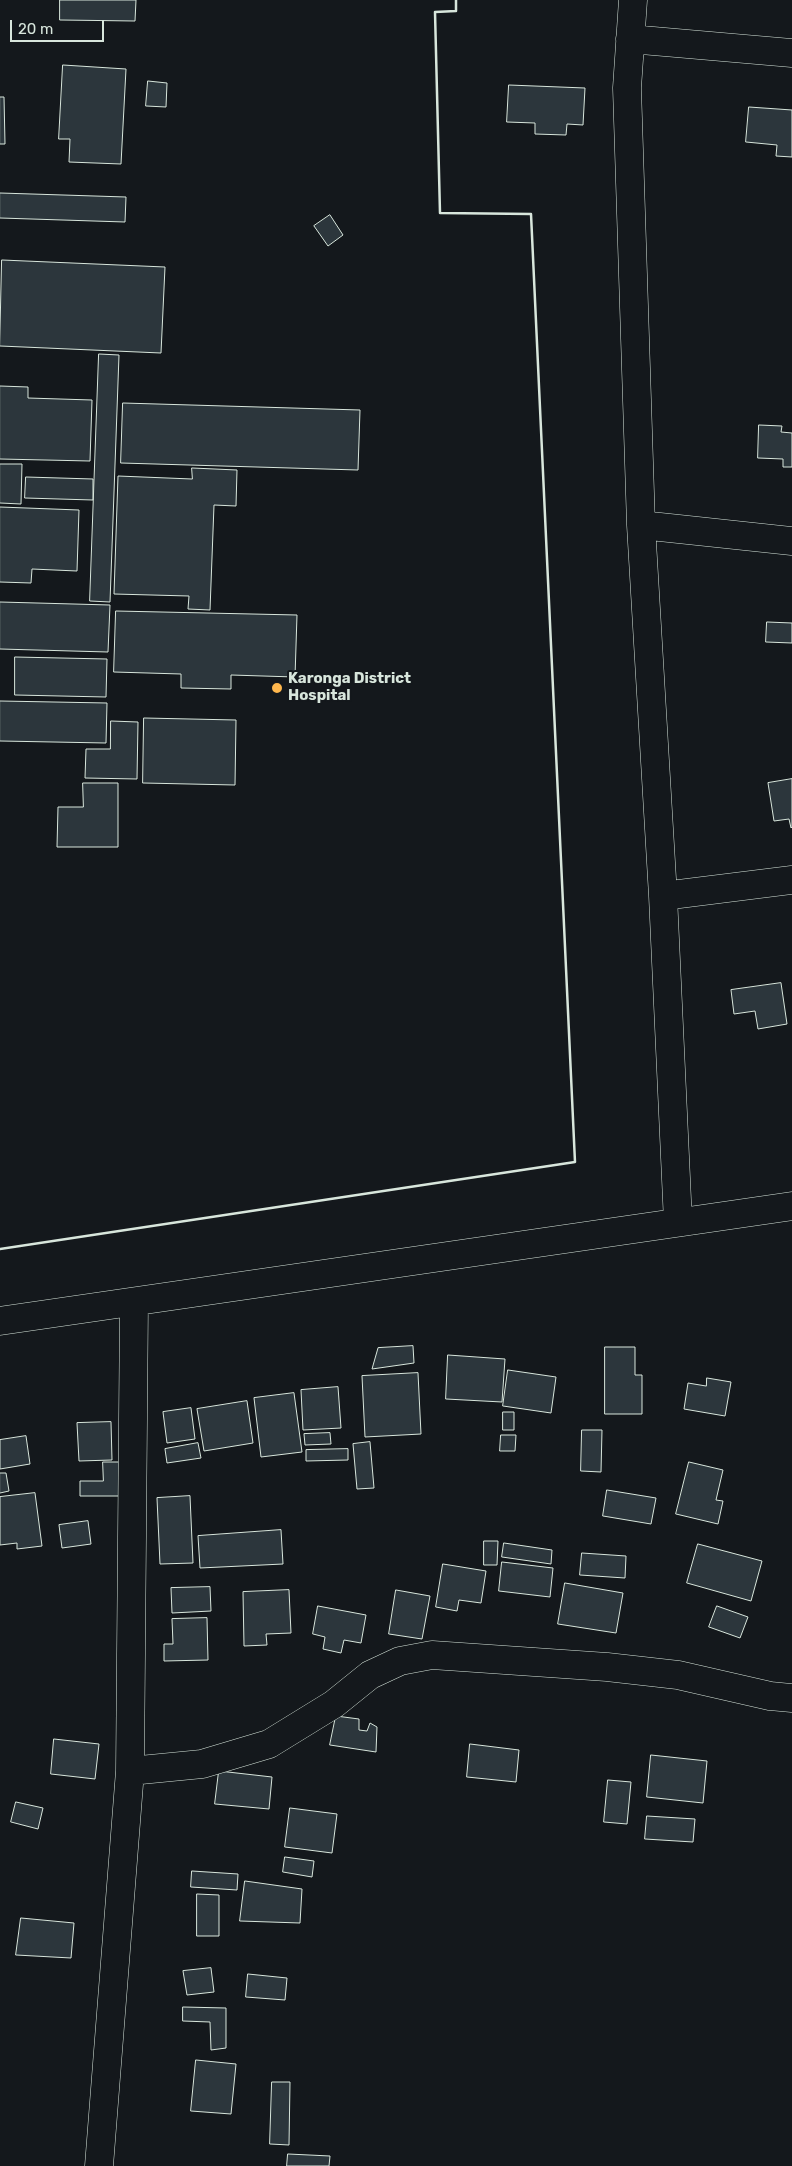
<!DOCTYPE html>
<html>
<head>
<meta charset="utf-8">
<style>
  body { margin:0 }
  #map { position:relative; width:792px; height:2166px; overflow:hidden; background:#14181c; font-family:Rubik,sans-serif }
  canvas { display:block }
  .scale { position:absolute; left:10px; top:20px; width:94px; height:22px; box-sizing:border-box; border:2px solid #d8e6dc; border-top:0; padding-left:6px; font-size:15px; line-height:18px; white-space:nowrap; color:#d8e6dc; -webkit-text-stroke:4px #14181c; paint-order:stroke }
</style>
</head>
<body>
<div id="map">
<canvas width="792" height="2166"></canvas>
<div class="scale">20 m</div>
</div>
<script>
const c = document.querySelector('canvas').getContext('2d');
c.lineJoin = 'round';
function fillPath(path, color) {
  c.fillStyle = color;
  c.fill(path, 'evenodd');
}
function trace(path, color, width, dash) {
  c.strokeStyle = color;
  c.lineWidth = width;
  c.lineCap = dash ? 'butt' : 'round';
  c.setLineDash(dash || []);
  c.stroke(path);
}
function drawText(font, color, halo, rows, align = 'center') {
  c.font = font + ' Rubik,sans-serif';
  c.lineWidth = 4;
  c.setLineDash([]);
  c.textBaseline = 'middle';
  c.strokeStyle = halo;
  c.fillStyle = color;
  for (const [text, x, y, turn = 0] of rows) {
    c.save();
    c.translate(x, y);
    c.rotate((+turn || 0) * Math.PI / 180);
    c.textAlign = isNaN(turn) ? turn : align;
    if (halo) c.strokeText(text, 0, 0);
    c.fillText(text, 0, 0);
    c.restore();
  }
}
const building = new Path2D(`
  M60 0H136L135 21 60 20Z
  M63 65 126 69 121 164 69 162 70 139H59Z
  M148 81 167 83 166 107 146 106Z
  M509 85 585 88 583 125 567 124 566 135 535 134V123L507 122Z
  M0 97H4L5 144H0Z
  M749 107 792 110V157L776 156 777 145 746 142Z
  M0 193 126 197 125 222 0 218Z
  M330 215 343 235 328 246 314 226Z
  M2 260 165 267 161 353 0 346Z
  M99 354 119 355 110 602 90 601Z
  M0 386 28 387V398L92 400 90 461 0 459Z
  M123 403 360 410 358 470 121 463Z
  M759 425 782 426 781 432 792 433V467H783V459L758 458Z
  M0 464H22L21 504 0 503Z
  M192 468 237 470 236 506 214 505 210 610 188 609 189 596 114 594 118 476 192 479Z
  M26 477 93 479V500L25 498Z
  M0 507 79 510 77 571 32 569 31 583 0 582Z
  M0 602 110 605 108 652 0 649Z
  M116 611 297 615 295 677 231 675V689L181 688V674L114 672Z
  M767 622 792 623V643L766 642Z
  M15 657 107 659 106 697 15 695Z
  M0 701 107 703 106 743 0 741Z
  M144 718 236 720 235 785 143 783Z
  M111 721 138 722 137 779 85 778 86 749H110Z
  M792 779V827L791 828 789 819 774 821 768 783Z
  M83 783H118V847H57L58 807H83Z
  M781 983 787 1024 758 1029 755 1011 734 1014 731 990Z
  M413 1346 414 1363 372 1369 378 1348Z
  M605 1347H635V1375H642V1414H605Z
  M448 1355 505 1359 502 1402 446 1399Z
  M508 1370 556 1377 551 1413 503 1406Z
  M418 1373 421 1434 365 1437 362 1376Z
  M707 1378 731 1382 725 1416 684 1409 688 1383 706 1386Z
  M338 1387 341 1428 303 1430 301 1390Z
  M294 1393 302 1452 261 1457 254 1398Z
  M247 1401 253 1443 204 1451 197 1409Z
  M191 1408 195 1439 167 1443 163 1412Z
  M503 1412H514V1430H503Z
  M111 1422 112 1460 79 1461 77 1423Z
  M582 1430H602L601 1472 581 1471Z
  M330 1433 331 1444 305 1445 304 1434Z
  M501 1435H516L515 1451H500Z
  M26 1436 30 1464 0 1469V1440Z
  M370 1442 374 1488 357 1489 353 1444Z
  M198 1443 201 1458 167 1463 165 1449Z
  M348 1449V1460L306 1461V1450Z
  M103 1462H119V1496H80V1481H103Z
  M689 1462 723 1470 716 1500 723 1501 718 1524 676 1514Z
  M0 1473H6L9 1491 0 1493Z
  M607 1490 656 1498 651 1524 603 1516Z
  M35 1493 42 1546 17 1549V1543L0 1545V1497Z
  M190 1496 193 1563 160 1564 157 1498Z
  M88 1521 91 1544 62 1548 59 1525Z
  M281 1530 283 1564 200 1568 198 1536Z
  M484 1541H498L497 1565H484Z
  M504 1543 552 1550 551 1564 502 1557Z
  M698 1544 762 1561 751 1601 687 1583Z
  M582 1553 626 1556 625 1578 580 1575Z
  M502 1562 553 1568 550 1597 499 1591Z
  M443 1564 486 1571 481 1603 459 1600 457 1611 436 1607Z
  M565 1583 623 1593 616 1633 558 1624Z
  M210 1587 211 1611 172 1613 171 1588Z
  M289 1590 291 1633 266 1634 267 1645 244 1646 243 1592Z
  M396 1590 430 1596 422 1639 389 1634Z
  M318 1606 366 1615 361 1643 344 1640 341 1653 323 1649 325 1637 313 1634Z
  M717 1606 748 1617 740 1638 709 1627Z
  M207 1618 208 1660 164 1661V1644H173L172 1619Z
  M336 1716 359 1719V1730L367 1731 370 1723 377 1727 376 1752 330 1745Z
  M54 1739 99 1744 95 1779 51 1774Z
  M470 1744 519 1750 516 1782 467 1777Z
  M651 1755 707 1761 703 1803 647 1797Z
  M219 1771 272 1777 269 1809 215 1804Z
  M608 1780 631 1782 627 1824 604 1822Z
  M16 1802 43 1808 38 1829 11 1822Z
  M290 1808 337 1814 332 1853 285 1847Z
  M647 1816 695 1819 693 1842 645 1839Z
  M285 1857 314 1861 312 1877 283 1872Z
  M192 1871 238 1874 237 1890 191 1887Z
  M245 1881 302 1889 300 1923 240 1921Z
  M197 1894 219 1895V1936H197Z
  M21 1918 74 1923 71 1958 16 1955Z
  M211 1968 214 1992 187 1995 183 1971Z
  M248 1974 287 1978 285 2000 246 1997Z
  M183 2007 226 2008V2048L211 2050 210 2022 183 2021Z
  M196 2060 236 2064 231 2114 191 2111Z
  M272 2082H290L289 2145 270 2144Z
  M288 2154 330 2156 329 2166H287Z`);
const minor = new Path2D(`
  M633 0 627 88 641 525 663 896 678 1222
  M630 39 792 53
  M641 525 792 541
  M663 896 792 880
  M0 1321 792 1206
  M130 1771 202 1764 269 1744 334 1704 370 1675 400 1661 432 1655 607 1667 678 1675 770 1696 792 1698
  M99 2166 130 1771 134 1302`);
const wall = new Path2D(`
  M0 1249 575 1162 531 214 440 213 435 12 456 11V0`);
const markers = [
  [277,688,6,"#ffb74d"]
];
const poiNames = [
  ["Karonga District",288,679],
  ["Hospital",288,696]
];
fillPath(building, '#2c363c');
trace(building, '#d8e6dc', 1);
trace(minor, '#d8e6dc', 29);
trace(minor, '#14181c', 28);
trace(wall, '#d8e6dc', 2.5);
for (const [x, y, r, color] of markers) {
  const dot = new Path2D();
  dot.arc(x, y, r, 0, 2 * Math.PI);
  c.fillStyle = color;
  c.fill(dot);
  trace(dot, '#14181c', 2);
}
drawText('bold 15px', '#d8e6dc', '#14181c', poiNames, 'left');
</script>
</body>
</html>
